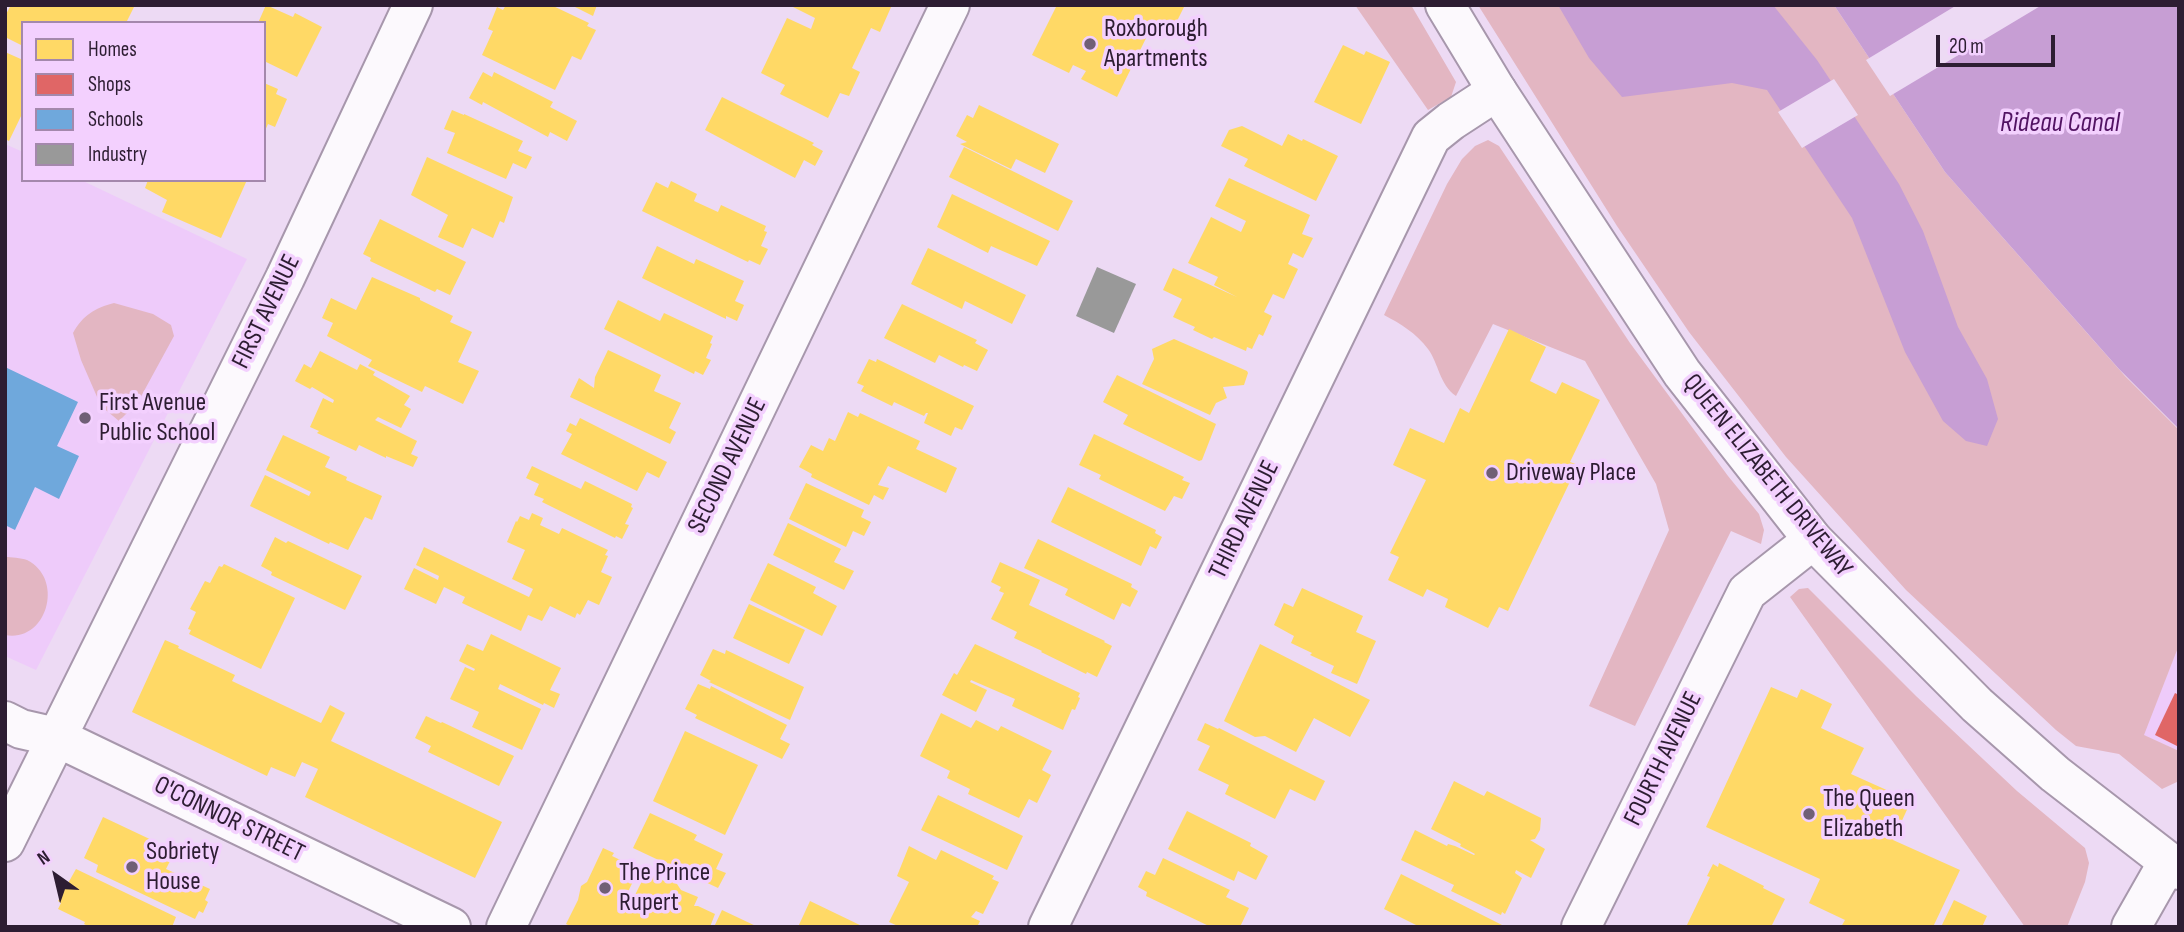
<!DOCTYPE html>
<html>
<head>
<meta charset="utf-8">
<style>
  body { margin:0 }
  #map { position:relative; width:2184px; height:932px; overflow:hidden; background:#eddaf4; font-family:"Sofia Sans Condensed",sans-serif }
  canvas { display:block }
  .frame { position:absolute; inset:0; border:7px solid #2d1d32; pointer-events:none }
  .legend { position:absolute; left:21px; top:21px; width:245px; height:161px; box-sizing:border-box; background:#f3d0fe; border:2px solid #a488ac; margin:0; padding:9px 12px; list-style:none; font-size:21px; color:#2d1d32 }
  .legend li { display:flex; align-items:center; gap:14px; height:35px }
  .legend b { width:35px; border:2px solid #a488ac }
  .north { position:absolute; left:21px; top:841px; width:70px; height:70px; -webkit-text-stroke:5px #f3d0fe; paint-order:stroke; rotate:326deg; font-size:19px; font-weight:700; line-height:28px; text-align:center; color:#2d1d32 }
  .north::after { content:''; display:block; margin:auto; width:24px; height:32px; background:#2d1d32; clip-path:polygon(50% 0,100% 100%,50% 72%,0 100%) }
  .scale { position:absolute; left:1936px; top:35px; width:119px; height:32px; box-sizing:border-box; border:4px solid #2d1d32; border-top:0; padding-left:9px; font-size:21px; line-height:24px; white-space:nowrap; color:#2d1d32; -webkit-text-stroke:5px #f3d0fe; paint-order:stroke }
</style>
</head>
<body>
<div id="map">
<canvas width="2184" height="932"></canvas>
<div class="frame"></div>
<ul class="legend">
<li><b style="height:19px;background:#ffd966"></b>Homes</li>
<li><b style="height:19px;background:#e06666"></b>Shops</li>
<li><b style="height:19px;background:#6fa8dc"></b>Schools</li>
<li><b style="height:19px;background:#999"></b>Industry</li>
</ul>
<div class="north">N</div>
<div class="scale">20 m</div>
</div>
<script>
const c = document.querySelector('canvas').getContext('2d');
c.lineJoin = 'round';
function fillPath(path, color) {
  c.fillStyle = color;
  c.fill(path, 'evenodd');
}
function trace(path, color, width, dash) {
  c.strokeStyle = color;
  c.lineWidth = width;
  c.lineCap = dash ? 'butt' : 'round';
  c.setLineDash(dash || []);
  c.stroke(path);
}
function drawText(font, color, halo, rows, align = 'center') {
  c.font = font + ' "Sofia Sans Condensed",sans-serif';
  c.lineWidth = 7;
  c.setLineDash([]);
  c.textBaseline = 'middle';
  c.strokeStyle = halo;
  c.fillStyle = color;
  for (const [text, x, y, turn = 0] of rows) {
    c.save();
    c.translate(x, y);
    c.rotate((+turn || 0) * Math.PI / 180);
    c.textAlign = isNaN(turn) ? turn : align;
    if (halo) c.strokeText(text, 0, 0);
    c.fillText(text, 0, 0);
    c.restore();
  }
}
const built = new Path2D(`
  M5 144 23 152V180H81L247 259 36 670 5 656Z
  M2179 645V751L2143 735Z`);
const green = new Path2D(`
  M1355 5H1411L1456 82 1451 97 1428 110Z
  M1478 5H1834L1945 172 2125 376 2179 430V645L2144 735 2179 751V781L2162 789 2119 754 2076 746 2056 730 1906 590 1786 457 1689 332 1617 226Z
  M1488 140 1499 146 1630 343 1728 476 1759 514 1764 530 1761 544 1731 531 1635 726 1589 706 1669 530 1656 484 1585 361 1493 324 1456 396C1439 384 1439 364 1428 349 1416 333 1401 324 1384 315L1447 184 1462 159 1475 146Z
  M114 303 153 314 171 325 174 336 138 402 119 421 101 406 81 360 73 333C83 315 95 308 114 303Z
  M5 557C11 557 21 558 27 560 65 579 47 643 5 635Z
  M1808 588 1916 696 2017 791 2085 848 2089 863 2085 882 2067 927H2025L1790 597 1799 589Z`);
const water = new Path2D(`
  M1558 5H1773L1817 60 1899 184 1923 231 1958 327 1987 379 1998 419 1987 446 1966 441 1943 421 1905 352 1852 218 1767 90 1732 83 1622 97 1589 58Z
  M1834 5H2179V429L2119 369 1945 172Z`);
const pier = new Path2D(`
  M1957 5H2042L1890 96 1866 60Z
  M1834 79 1858 115 1802 148 1778 112Z`);
const homes = new Path2D(`
  M11 5H131L134 7 126 23H23V46L5 37V16Z
  M266 5 293 17 295 13 322 27 297 77 264 61V23H258Z
  M506 5H551L589 23 587 26 596 30 581 60 572 56 555 90 482 55 493 31 488 29 497 7 503 10Z
  M571 5H597L593 16Z
  M789 5H892L880 32 871 28 852 68 860 72 849 96 840 93 828 118 780 94 785 85 761 73 787 18 811 29 815 18Z
  M1057 5H1185L1171 33 1153 24 1117 97 1081 79 1086 71 1073 65 1069 73 1032 55Z
  M1343 45 1364 55 1366 51 1390 62 1361 124 1314 102Z
  M5 52 23 60V112L9 141 5 139Z
  M483 72 492 77 494 72 553 102 550 107 577 121 567 141 550 132 548 137 483 102 482 105 469 98Z
  M264 83 278 89 276 94 287 99 275 127 268 124 264 133Z
  M722 97 814 143 812 145 823 151 815 166 804 160 795 178 705 130Z
  M979 105 1059 144 1045 173 1016 159 1011 169 960 144 967 142 956 136 967 115 973 118Z
  M452 110 464 115V114L523 141 518 151 532 157 526 169 513 163 506 179 447 153 455 133 444 129Z
  M1242 126 1282 146 1288 134 1302 141 1303 139 1338 156 1316 201 1244 166 1248 159 1221 146 1229 130Z
  M964 147 1073 201 1058 231 949 177Z
  M427 157 513 197 504 223 500 221 493 238 472 228 463 248 438 237 448 215 411 195Z
  M1229 178 1310 215 1302 234 1313 238 1303 258 1293 253 1288 264 1298 269 1284 299 1273 294 1264 312 1272 316 1263 336 1259 334 1252 349 1247 347 1246 351 1214 337 1212 339 1193 330 1195 327 1173 317 1182 299 1163 290 1173 268 1237 297 1214 285 1218 277 1188 263 1211 217 1241 232 1246 221 1215 206Z
  M148 180H247L221 238 162 212 167 200 145 188Z
  M671 181 697 194 694 201 718 212 721 205 766 226 764 231 767 232 761 246 768 249 760 265 749 260 748 262 642 211 656 182 668 188Z
  M952 194 1050 241 1037 266 991 246 988 253 937 227Z
  M380 219 466 262 450 295 437 289 435 292 370 261 371 258 363 254Z
  M657 246 694 264 696 259 744 281 735 301 744 305 737 321 726 316V319L642 278Z
  M928 248 1026 295 1012 324 965 301 962 309 911 284Z
  M372 277 420 298V300L453 316 450 322 472 332 458 362 479 371 463 404 425 386 422 392 368 366 372 360 327 336 333 323 322 318 331 298 356 310Z
  M618 300 660 321 664 313 713 336 710 343 712 344 706 358 711 360 703 375 695 371 694 374 604 329Z
  M902 304 977 340 975 343 988 350 977 371 964 365 963 367 939 355 935 363 884 338Z
  M1509 329 1546 347 1530 381 1556 394 1562 382 1600 400 1570 462 1578 465 1508 611 1499 607 1488 628 1445 607 1448 599 1427 589 1423 597 1388 580 1399 557 1390 553 1426 480 1393 465 1410 428 1444 443 1460 408 1469 413Z
  M1174 339 1247 371 1248 373 1244 385 1223 387 1227 398 1216 403 1210 415 1142 384 1154 359 1152 349Z
  M608 350 661 375 654 391 681 403 669 428 676 432 670 444 570 397 579 378 594 388 595 377Z
  M320 351 357 370 360 364 375 372 373 375 410 396 404 405 411 409 401 428 378 417 375 420 417 441 411 454 418 457 413 467 386 456V458L359 445 356 451 317 433 319 431 310 427 323 398 333 403 334 400 312 387 310 389 295 381 304 364 311 368Z
  M869 359 876 362 877 359 974 406 962 430 955 427 951 436 924 423 928 413H926L924 416 894 402 892 406 861 391 864 386 857 383Z
  M1117 375 1216 424 1202 460 1199 461 1123 424 1128 415 1103 402Z
  M848 412 858 417 860 413 920 441 916 449 957 468 946 493 888 466 878 485 889 488 883 500 874 495 869 505 811 477 812 474 799 467 811 445 823 451 829 438 835 441Z
  M580 418 667 462 659 478 647 472 637 491 561 454 572 434 566 431 570 423 576 426Z
  M1094 434 1184 477 1182 480 1190 483 1182 499 1174 496 1165 511 1099 479 1101 475 1079 465Z
  M283 435 330 457 325 467 347 477 346 480 382 496 372 520 365 517 348 550 330 542 329 544 250 506 265 475 309 496 311 492 266 470Z
  M532 466 581 489 585 481 632 504 631 507 633 508 625 524 629 525 622 539 616 536 615 538 542 502 544 499 534 495 539 484 526 478Z
  M806 483 864 510 861 517 871 522 864 536 853 531 846 547 789 519Z
  M1068 487 1156 530 1155 533 1162 537 1156 549 1150 546 1141 566 1051 522Z
  M532 513 543 518 540 525 559 534 562 528 608 550 605 555 608 556 601 572 612 577 599 605 588 600 580 615 577 613 575 618 550 606 542 621 528 615 521 631 462 603 465 597 444 587 436 604 404 589 414 568 438 580 439 576 416 565 424 547 529 597 533 589 512 579 525 550 507 542 516 521 517 522 520 516 529 520Z
  M788 523 841 549 834 562 854 571 844 590 773 555Z
  M275 537 286 543 288 541 362 576 345 610 271 575 272 572 261 566Z
  M1038 539 1132 584 1131 587 1138 591 1130 607 1122 603 1114 620 1065 595 1068 589 1024 568Z
  M1000 562 1040 580 1029 605 1105 641 1104 642 1112 646 1097 677 1087 672 1086 674 1041 652 1042 651 1014 638 1017 632 991 619 1004 593 999 591 1001 587 991 582Z
  M768 563 816 587 813 593 837 606 822 636 750 600Z
  M224 564 295 598 261 669 189 634 191 630 188 629 196 612 190 609 205 581 210 583 219 566 222 567Z
  M1302 588 1363 616 1356 632 1376 641 1357 684 1331 673 1334 666 1310 655 1312 653 1291 643 1294 636 1274 625 1284 603 1293 607Z
  M749 604 805 630 789 664 733 638Z
  M491 634 561 668 550 690 560 694 554 708 544 703 543 705 500 684 498 689 541 709 522 750 472 727 479 712 450 699 465 667 474 671 475 669 459 661 467 644 483 651Z
  M165 640 179 646 178 648 235 675 232 681 321 723 330 705 345 713 331 741 502 822 475 878 305 797 318 769 302 762 295 777 271 767 267 776 132 712Z
  M975 644 1080 693 1078 697 1080 698 1075 710 1072 709 1063 730 1012 706 1015 699 971 680 970 682 987 690 976 712 942 695 954 673 957 675Z
  M1260 644 1370 700 1350 737 1314 718 1296 752 1265 736 1255 737 1224 721Z
  M713 649 725 654 726 650 804 687 790 720 709 682 711 681 700 675Z
  M698 684 710 689 711 686 787 725 780 739 790 744 782 759 695 718 697 715 685 709Z
  M1771 687 1797 698 1801 689 1832 704 1821 728 1864 748 1851 774 1911 801 1893 840 1960 870 1933 927H1841L1845 920 1809 903 1820 879 1706 827Z
  M941 713 971 728 976 720 998 731 1001 726 1052 751 1042 770 1051 775 1037 803 1029 799 1019 818 968 794 970 789 947 778 950 771 920 756Z
  M426 716 441 723 442 722 514 756 499 786 428 752 431 746 415 738Z
  M1205 723 1218 729 1219 728 1325 781 1315 801 1290 789 1275 819 1225 794 1229 785 1198 770 1210 746 1197 740Z
  M685 731 758 765 725 835 653 801Z
  M1454 781 1484 796 1487 791 1541 818 1540 830 1535 839 1530 840 1545 849 1531 878 1516 870 1515 873 1522 878 1505 914 1502 912 1501 915 1451 891 1454 885 1401 860 1415 830 1447 846 1448 844 1455 846 1474 855 1475 854 1460 846 1461 844 1431 829Z
  M938 795 1023 836 1007 870 921 830Z
  M1187 811 1251 843 1250 846 1268 856 1256 880 1238 871 1234 881 1168 849Z
  M650 813 691 832 697 835 694 840 723 854 716 869 726 873 718 888 633 848Z
  M103 817 175 851 166 869 210 889 205 900 208 902 203 913 199 911 195 919 96 872 98 865 84 858Z
  M909 846 936 860 941 850 994 876 992 879 999 882 983 914 976 911 971 917 980 921 977 927H900L889 922 909 882 897 876Z
  M603 848 614 853 612 856 639 869 625 898 632 901 646 873 664 881H671L677 884 681 890 698 897 694 906H698L715 914 710 927H572L566 924 578 900 581 886 587 882Z
  M1163 858 1230 890 1226 897 1249 908 1240 927H1217L1212 925 1211 927 1146 896 1147 892 1138 887 1146 871 1155 875Z
  M1719 863 1764 886 1763 888 1785 899 1771 927H1686L1710 877 1707 876 1713 864 1718 867Z
  M76 869 176 917 172 927H90L84 924 85 922 58 909 61 903 58 901Z
  M1401 874 1506 927H1420L1384 909Z
  M1954 900 1987 916 1982 927H1941Z
  M810 901 864 927H798Z
  M722 910 758 927H714Z`);
const shops = new Path2D(`
  M2175 693 2179 695V747L2155 735Z`);
const schools = new Path2D(`
  M5 367 78 402 57 446 79 456 59 499 35 487 15 530 5 525Z`);
const industry = new Path2D(`
  M1097 267 1136 284 1114 333 1076 316Z`);
const minor = new Path2D(`
  M5 721 21 729 56 737 451 927
  M5 842 285 278 413 5
  M506 927 950 5
  M1048 927 1431 137 1451 121 1497 91
  M1581 927 1747 592 1813 540
  M2131 927 2168 862`);
const major = new Path2D(`
  M1445 5 1497 91 1682 373 1813 540 1977 705 2055 774 2179 870`);
const markers = [
  [1090,44,7,"#705f76"],
  [85,418,7,"#705f76"],
  [1492,473,7,"#705f76"],
  [1809,814,7,"#705f76"],
  [132,867,7,"#705f76"],
  [605,888,7,"#705f76"]
];
const poiNames = [
  ["Roxborough",1104,29],
  ["Apartments",1104,59],
  ["First Avenue",99,403],
  ["Public School",99,433],
  ["Driveway Place",1506,473],
  ["The Queen",1823,799],
  ["Elizabeth",1823,829],
  ["Sobriety",146,852],
  ["House",146,882],
  ["The Prince",619,873],
  ["Rupert",619,903]
];
const streetNames = [
  ["FIRST AVENUE",267,312,-64],
  ["SECOND AVENUE",728,466,-64],
  ["QUEEN ELIZABETH DRIVEWAY",1767,476,51],
  ["THIRD AVENUE",1245,520,-64],
  ["FOURTH AVENUE",1664,759,-64],
  ["O'CONNOR STREET",229,820,26]
];
const waterNames = [
  ["Rideau Canal",2060,124]
];
fillPath(built, '#eecbfa');
fillPath(green, '#e3b6c2');
fillPath(water, '#c79ed4');
fillPath(pier, '#eddaf4');
fillPath(homes, '#ffd966');
fillPath(shops, '#e06666');
fillPath(schools, '#6fa8dc');
fillPath(industry, '#999');
trace(minor, '#a797ac', 42);
trace(major, '#a797ac', 42);
trace(minor, '#fcf9fd', 38);
trace(major, '#fcf9fd', 38);
for (const [x, y, r, color] of markers) {
  const dot = new Path2D();
  dot.arc(x, y, r, 0, 2 * Math.PI);
  c.fillStyle = color;
  c.fill(dot);
  trace(dot, '#f3d0fe', 2.5);
}
drawText('26px', '#2d1d32', '#f3d0fe', poiNames, 'left');
drawText('26px', '#2d1d32', '#f3d0fe', streetNames);
drawText('italic 28px', '#521363', '#f3d0fe', waterNames);
</script>
</body>
</html>
